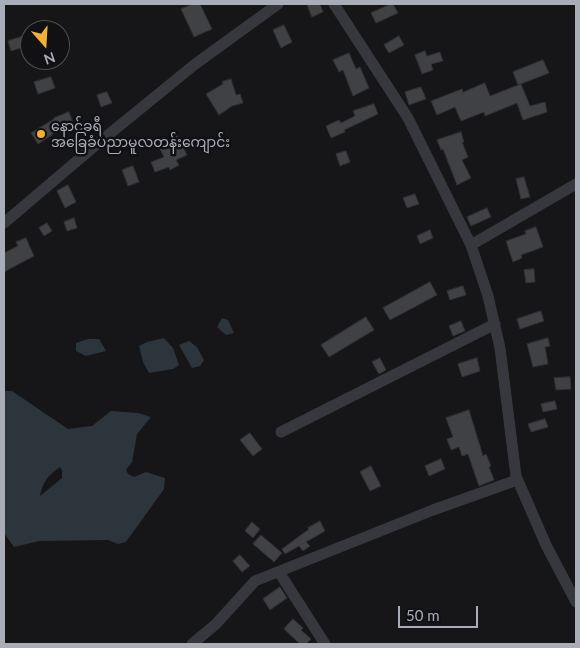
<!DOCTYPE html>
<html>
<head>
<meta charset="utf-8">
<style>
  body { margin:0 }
  #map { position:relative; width:580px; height:648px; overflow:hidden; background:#161618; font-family:Lato,sans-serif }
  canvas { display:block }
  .frame { position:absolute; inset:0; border:5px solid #a8adb8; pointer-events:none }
  .north { position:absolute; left:20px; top:20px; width:50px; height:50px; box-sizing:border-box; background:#111113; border:1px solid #4d4f55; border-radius:50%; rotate:161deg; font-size:14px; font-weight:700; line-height:20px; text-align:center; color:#a8adb8 }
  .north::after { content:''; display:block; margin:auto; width:18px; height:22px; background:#f2b134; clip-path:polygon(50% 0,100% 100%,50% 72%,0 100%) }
  .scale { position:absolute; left:398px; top:606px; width:80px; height:22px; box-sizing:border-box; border:2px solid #a8adb8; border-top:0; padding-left:6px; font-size:15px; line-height:18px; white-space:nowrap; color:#a8adb8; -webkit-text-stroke:4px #111113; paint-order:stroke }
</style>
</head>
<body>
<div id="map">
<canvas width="580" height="648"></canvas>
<div class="frame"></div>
<div class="north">N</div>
<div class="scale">50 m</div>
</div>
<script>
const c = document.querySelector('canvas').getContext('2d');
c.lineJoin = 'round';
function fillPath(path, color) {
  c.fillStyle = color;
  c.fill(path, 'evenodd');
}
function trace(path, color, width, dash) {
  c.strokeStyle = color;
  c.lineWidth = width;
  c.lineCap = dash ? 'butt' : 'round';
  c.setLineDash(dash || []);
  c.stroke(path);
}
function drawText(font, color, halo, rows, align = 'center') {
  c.font = font + ' Lato,"Noto Sans Myanmar",sans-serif';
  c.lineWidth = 5;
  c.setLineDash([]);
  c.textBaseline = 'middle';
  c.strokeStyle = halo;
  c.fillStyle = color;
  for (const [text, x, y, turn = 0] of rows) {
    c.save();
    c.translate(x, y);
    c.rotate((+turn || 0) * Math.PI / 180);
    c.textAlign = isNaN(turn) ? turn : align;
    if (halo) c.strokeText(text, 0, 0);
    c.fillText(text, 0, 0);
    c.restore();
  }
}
const water = new Path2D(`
  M222 318 228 320 234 333 226 335 217 327Z
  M164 338 173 348 179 365 173 369 149 373 143 362 139 346 147 342Z
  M88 339H99L106 351 86 356 76 351V343Z
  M189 341 197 347 204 360 200 366 192 368 179 345Z
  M4 391H12L68 429 92 426 111 411 138 413 151 417 137 434 132 462 126 470 128 474 134 477 146 472 165 478 164 489 126 542 118 544 108 540 39 541 14 547 4 533ZM60 467 62 470V478L40 496C42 483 49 474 60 467Z`);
const building = new Path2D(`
  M193 4H200L212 29 194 37 181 9Z
  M307 4H320L323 12 312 17Z
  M391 4H393L398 13 376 23 371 13Z
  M284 25 292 42 281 48 273 30Z
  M24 36 27 46 11 51 8 41Z
  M399 36 404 45 389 53 384 45Z
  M425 51 427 56 440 52 443 61 431 64 433 70 422 74 415 55Z
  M349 53 356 69 360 67 369 88 353 96 343 70 339 72 333 60Z
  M543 60 549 73 518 85 513 72Z
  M51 77 55 88 38 94 34 82Z
  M231 79 236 95 240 94 243 103 232 106 219 115 206 94 223 84 222 82Z
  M485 83 490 96 521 84 530 106 545 102 547 112 523 120 517 103 485 116 484 112 461 121 455 107 437 115 431 101 462 89 463 92Z
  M421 87 426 99 409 105 405 92Z
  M107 92 112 103 101 107 97 95Z
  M374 104 378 114 344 130 345 132 331 138 326 126 339 120 341 123 355 116 353 111Z
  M69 112 74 126 52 134V135L38 144 31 133 54 119V118Z
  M461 132 464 142H462L468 157 462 160 471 178 457 185 443 149 441 150 437 140Z
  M177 135 187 155 176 160 179 165 170 170 169 167 155 172 151 162 164 157 160 149 172 143 170 139Z
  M346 151 350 162 340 166 336 154Z
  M133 166 139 182 128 186 122 170Z
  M524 177 530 197 521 199 516 179Z
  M68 185 76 202 65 208 57 191Z
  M415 194 419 204 407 208 403 198Z
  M487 208 491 217 471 226 467 217Z
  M74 218 77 228 67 231 64 222Z
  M47 223 52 231 44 236 39 228Z
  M536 227 543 247 521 255 522 258 513 262 506 241 526 234 525 231Z
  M430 230 433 238 420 244 417 236Z
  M26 238 34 256 4 272V253L18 246 16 242Z
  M534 269 535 282 526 283 524 270Z
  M430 282 437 295 390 320 383 308Z
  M463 286 466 295 450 300 447 291Z
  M541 311 544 321 520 329 517 319Z
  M366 317 374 330 329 357 321 345Z
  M461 321 465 331 453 336 449 326Z
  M548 338 550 346 545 347 548 364 533 367 527 344Z
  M380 358 386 370 379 374 372 362Z
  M477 358 480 371 462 377 458 364Z
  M570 377 571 389 556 390 554 378Z
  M555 401 557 409 543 412 541 404Z
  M469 410 483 456 486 454 491 466 489 467 494 480 479 486 468 454 462 456 459 447 451 450 447 439 453 437 446 418Z
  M545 419 548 427 531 432 528 424Z
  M250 433 262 449 253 456 240 440Z
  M441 459 445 469 429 476 425 466Z
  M371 466 381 486 370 491 360 472Z
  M320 521 325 531 306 542 310 546 303 551 299 546 285 554 282 549 309 529 308 528Z
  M252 522 260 529 253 538 245 531Z
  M261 535 282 553 274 562 253 544Z
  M240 555 250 566 242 572 233 561Z
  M280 587 287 598 270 610 263 599Z
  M293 619 303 628 301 630 311 639 306 644H300L284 629Z`);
const minor = new Path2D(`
  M334 4 408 118 471 245 488 296 500 348 516 476 546 545 576 602
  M4 223 91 149 194 65 278 4
  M471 245 576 184
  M281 432 495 324
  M279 572 325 644
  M192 644 216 624 255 581 433 510 517 480`);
const markers = [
  [41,134,5,"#f2b134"]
];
const poiNames = [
  ["နောင်ခရီ",51,126],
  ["အခြေခံပညာမူလတန်းကျောင်း",51,142]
];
fillPath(water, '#2c353c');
fillPath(building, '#404145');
trace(building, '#303034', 1);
trace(minor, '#37383d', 11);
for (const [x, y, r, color] of markers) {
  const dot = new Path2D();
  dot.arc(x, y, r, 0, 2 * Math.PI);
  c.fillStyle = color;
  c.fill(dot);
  trace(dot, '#111113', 2);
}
drawText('14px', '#a8adb8', '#111113', poiNames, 'left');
</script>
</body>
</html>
